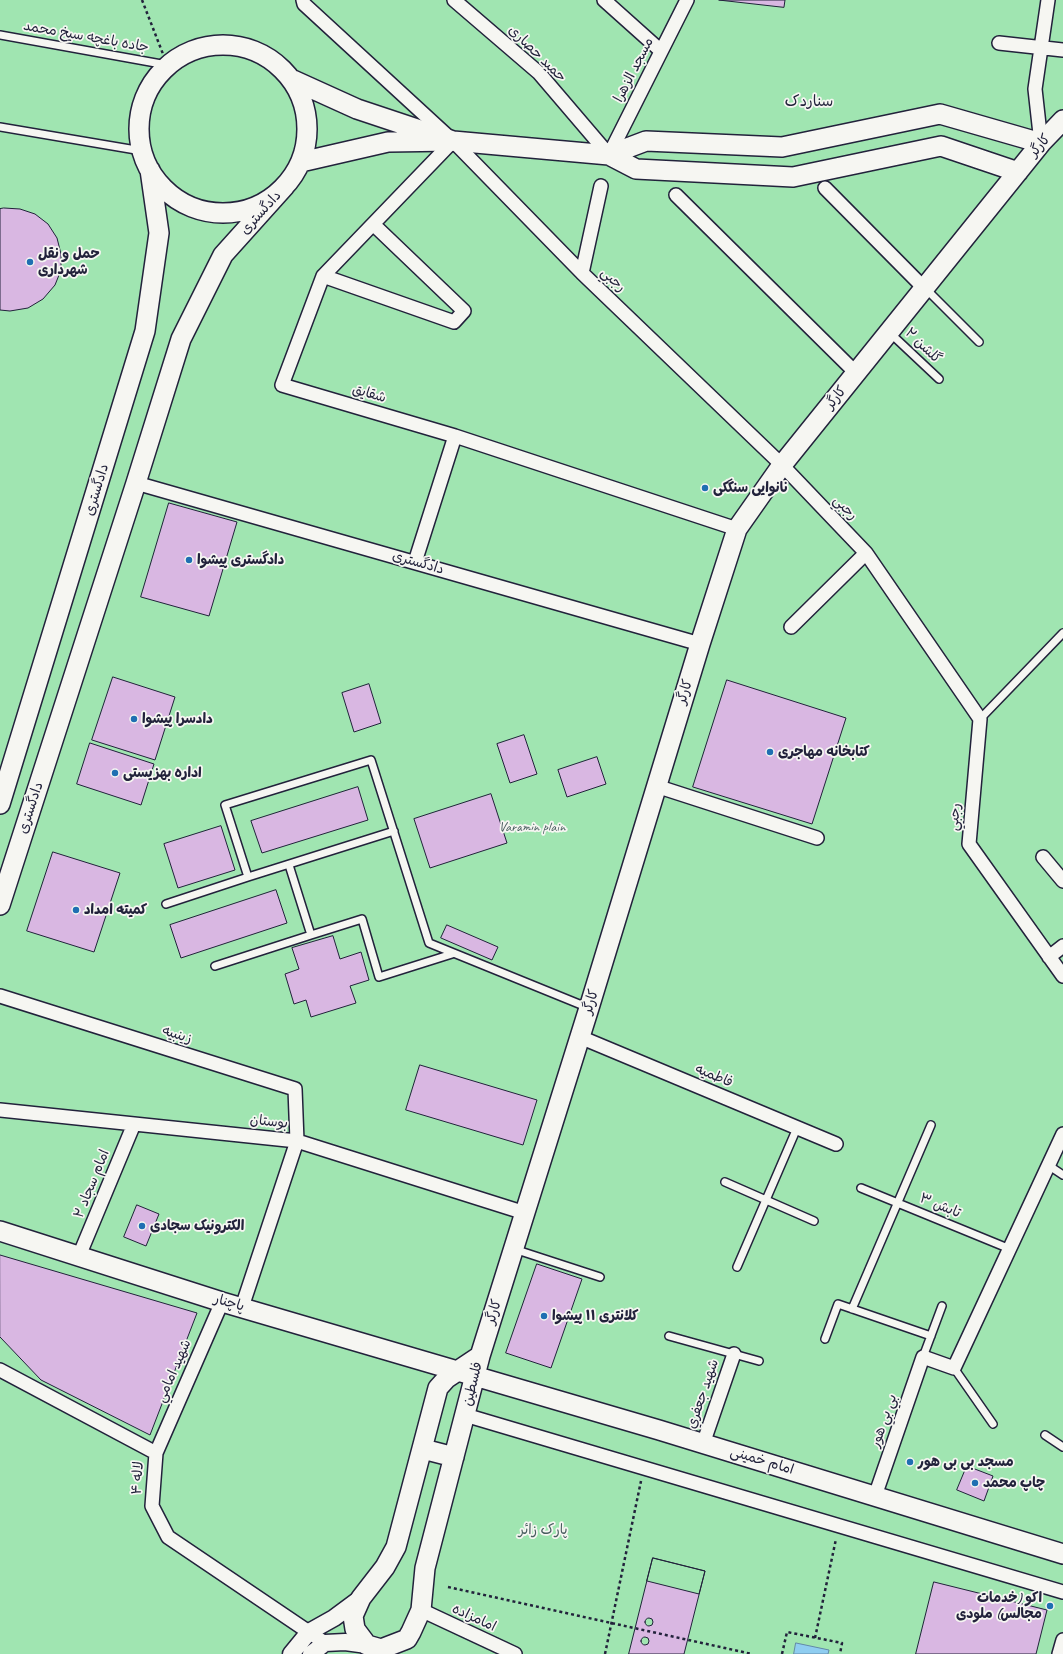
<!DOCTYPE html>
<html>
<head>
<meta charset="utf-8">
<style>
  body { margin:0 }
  canvas { display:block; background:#f0e9ef }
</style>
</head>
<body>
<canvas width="1063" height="1654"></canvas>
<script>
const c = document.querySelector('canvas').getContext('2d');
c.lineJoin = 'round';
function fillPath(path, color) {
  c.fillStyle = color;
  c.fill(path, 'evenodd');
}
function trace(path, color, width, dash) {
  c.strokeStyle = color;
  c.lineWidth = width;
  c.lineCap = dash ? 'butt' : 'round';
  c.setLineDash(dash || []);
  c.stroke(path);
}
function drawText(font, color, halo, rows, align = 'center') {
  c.font = font + ' Caveat,"Playpen Sans Arabic",sans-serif';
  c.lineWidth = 3.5;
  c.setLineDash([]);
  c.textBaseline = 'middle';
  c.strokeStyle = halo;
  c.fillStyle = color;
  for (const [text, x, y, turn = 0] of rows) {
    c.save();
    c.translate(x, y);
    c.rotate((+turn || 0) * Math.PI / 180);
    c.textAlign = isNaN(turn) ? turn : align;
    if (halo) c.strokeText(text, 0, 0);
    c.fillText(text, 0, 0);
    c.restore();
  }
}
const green = new Path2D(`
  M0 0H1063V1654H0Z`);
const water = new Path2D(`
  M796 1643 829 1650 828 1654H794Z`);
const building = new Path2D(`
  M719 0H785L784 7Z
  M4 208 20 209 35 214 48 224 57 238 61 254V270L55 285 43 299 28 308 10 311 0 310V209Z
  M169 503 237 522 209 616 141 597Z
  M113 677 175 697 155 760 92 740Z
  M727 680 846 718 812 824 693 787Z
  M369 684 381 723 354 732 342 693Z
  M524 735 537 774 510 783 497 744Z
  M90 743 154 764 141 805 77 784Z
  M597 757 606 784 567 797 558 770Z
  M358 787 368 820 262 853 251 821Z
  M491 794 507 843 430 868 414 819Z
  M221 826 235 870 178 888 164 844Z
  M53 852 120 873 94 952 27 931Z
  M276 890 287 923 181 958 170 925Z
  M447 925 498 947 492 960 441 938Z
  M333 936 340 959 361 952 369 980 350 986 356 1003 311 1017 306 1000 294 1004 285 974 299 969 292 948Z
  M420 1065 537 1100 523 1145 406 1110Z
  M137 1205 159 1214 146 1246 124 1237Z
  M0 1255 197 1313 150 1435 41 1380 0 1337Z
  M537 1264 582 1279 551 1368 506 1353Z
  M967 1466 993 1476 984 1501 957 1490Z
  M653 1558 705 1571 684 1654H629Z
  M653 1558 705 1571 699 1594 647 1581Z
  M934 1582 1047 1610 1036 1654H916Z
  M645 1622a4 4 0 1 1 8 0a4 4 0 1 1-8 0Z
  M641 1641a4 4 0 1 1 8 0a4 4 0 1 1-8 0Z`);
const path = new Path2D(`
  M142 0 163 54
  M448 1587 752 1654
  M815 1638 836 1539
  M605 1654 641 1481
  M782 1654 787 1632 842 1643 840 1654`);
const service = new Path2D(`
  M0 35 167 65
  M0 127 142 151
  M925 288 979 342
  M889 332 939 379
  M980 719 1063 633
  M248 877 394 831
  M166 904 248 877 225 805 371 760 429 943 589 1008
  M311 935 362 919 379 977 452 954
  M215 966 311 935 289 865
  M1048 1165 1063 1175
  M725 1182 814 1221
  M861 1188 1010 1249
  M514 1249 600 1277
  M737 1267 797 1128
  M852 1309 931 1125
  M669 1336 759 1361
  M825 1339 838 1304 931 1336
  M923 1357 942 1306
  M954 1368 993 1424
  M1045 1435 1063 1447`);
const minor = new Path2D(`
  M303 0 304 4 453 141 582 273 782 465 866 553 980 719 969 844 1063 976
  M454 0 539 73 609 155 687 0
  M604 0 661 51
  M999 43 1063 50
  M453 141 323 276 282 385 455 436 737 529
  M1041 143 1035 89 1048 0
  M825 188 924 288
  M676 195 856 373
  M582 273 601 186
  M323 276 454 322 464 311 373 224
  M136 483 700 644
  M415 562 455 436
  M791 627 866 553
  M656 786 817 838
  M1043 857 1063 881
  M1049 957 1063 946
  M0 996 295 1089 297 1141 242 1307
  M580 1037 836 1144
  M0 1110 297 1141 525 1213
  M79 1256 134 1124
  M0 1370 156 1453 152 1506 168 1537 325 1643
  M465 1415 1063 1592
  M703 1444 734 1354
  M156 1453 222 1302
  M875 1496 923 1357 954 1368 1063 1134
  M421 1610 515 1654
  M1059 1654 1063 1640`);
const tertiary = new Path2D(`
  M291 1654 309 1632 334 1618 361 1598
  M311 1654 325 1643 345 1642 367 1645`);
const secondary = new Path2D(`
  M139 129a84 84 0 1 1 168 0a84 84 0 1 1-168 0Z
  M293 80 357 109 453 141 388 142 301 162
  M453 141 609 155 636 169 793 177 941 146 1018 172
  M609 155 646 141 782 147 940 114 1041 143
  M0 804 145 331 159 233 150 170
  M0 905 136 483 181 339 223 255 285 186
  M0 1231 222 1302 659 1430 1063 1554
  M480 1356 447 1378 438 1388 396 1547 385 1567 361 1598 353 1616 355 1629 367 1645 381 1649 407 1639 411 1632 421 1610 425 1568 480 1356 589 1008 700 644 737 529 782 465 1041 143 1063 120
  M423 1449 454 1457`);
const markers = [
  [30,262,4,"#1f6fb2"],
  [705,488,4,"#1f6fb2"],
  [189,560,4,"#1f6fb2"],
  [134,719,4,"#1f6fb2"],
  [770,752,4,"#1f6fb2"],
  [115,773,4,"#1f6fb2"],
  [76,910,4,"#1f6fb2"],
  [142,1226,4,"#1f6fb2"],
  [544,1316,4,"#1f6fb2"],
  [910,1462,4,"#1f6fb2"],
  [975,1483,4,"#1f6fb2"],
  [1050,1606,4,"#1f6fb2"]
];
const streetNames = [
  ["جاده باغچه سیخ محمد",86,37,10],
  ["حمید حصاری",537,54,44],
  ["مسجد الزهرا",634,70,-63],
  ["کارگر",1040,146,-49],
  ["دادگستری",261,213,-48],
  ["رجبي",613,280,44],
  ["گلشن ۲",923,346,44],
  ["شقايق",369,394,16],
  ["کارگر",836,398,-51],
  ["دادگستری",97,490,-73],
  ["رجبي",845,508,46],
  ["دادگستری",418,563,16],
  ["کارگر",685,692,-73],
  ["دادگستری",31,808,-72],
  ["رجبي",955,817,-85],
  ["کارگر",591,1002,-73],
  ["زينبيه",177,1035,17],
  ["فاطميه",714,1076,23],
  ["بوستان",269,1122,6],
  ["امام سجاد ۲",92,1184,-68],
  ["تابش ۳",940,1206,22],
  ["پاچنار",229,1303,16],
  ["کارگر",494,1312,-73],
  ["شهيد امامي",174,1371,-66],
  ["فلسطین",473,1384,-76],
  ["شهيد جعفري",703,1394,-71],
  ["بي بي هور",884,1421,-71],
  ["امام خمینی",762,1461,17],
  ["لاله ۴",138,1478,-86],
  ["امامزاده",474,1618,25]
];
const poiNames = [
  ["حمل و نقل",38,254],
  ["شهرداری",38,270],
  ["نانوایی سنگکی",713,488],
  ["دادگستری پیشوا",197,560],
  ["دادسرا پیشوا",142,719],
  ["کتابخانه مهاجری",778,752],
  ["اداره بهزیستی",123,773],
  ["کمیته امداد",84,910],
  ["الکترونیک سجادی",150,1226],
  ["کلانتری ۱۱ پیشوا",552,1316],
  ["مسجد بی بی هور",918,1462],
  ["چاپ محمد",983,1483],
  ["اکو (خدمات",1042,1598,"right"],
  ["مجالس) ملودی",1042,1614,"right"]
];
const parkNames = [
  ["Varamin plain",532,827],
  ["پارک زائر",543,1530]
];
const neighbourhoodNames = [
  ["سناردک",809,102]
];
fillPath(green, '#a0e5b1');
fillPath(water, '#8fcdf0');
trace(water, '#6389a8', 1);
fillPath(building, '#d9b7e2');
trace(building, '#22223b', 1);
trace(service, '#22223b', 10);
trace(minor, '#22223b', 16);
trace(tertiary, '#22223b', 19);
trace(secondary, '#22223b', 22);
trace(path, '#22223b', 2.5, [3, 3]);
trace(service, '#f6f6f2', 7);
trace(minor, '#f6f6f2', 13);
trace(tertiary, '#f6f6f2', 16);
trace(secondary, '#f6f6f2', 19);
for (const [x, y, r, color] of markers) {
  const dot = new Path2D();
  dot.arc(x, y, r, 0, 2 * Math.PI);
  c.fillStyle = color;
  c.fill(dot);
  trace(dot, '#f6f6f2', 1.5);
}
drawText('14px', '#22223b', '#f6f6f2', streetNames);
drawText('bold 14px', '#22223b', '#f6f6f2', poiNames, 'left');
drawText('14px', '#485c5e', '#f6f6f2', parkNames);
drawText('15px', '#22223b', '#f6f6f2', neighbourhoodNames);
</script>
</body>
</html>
